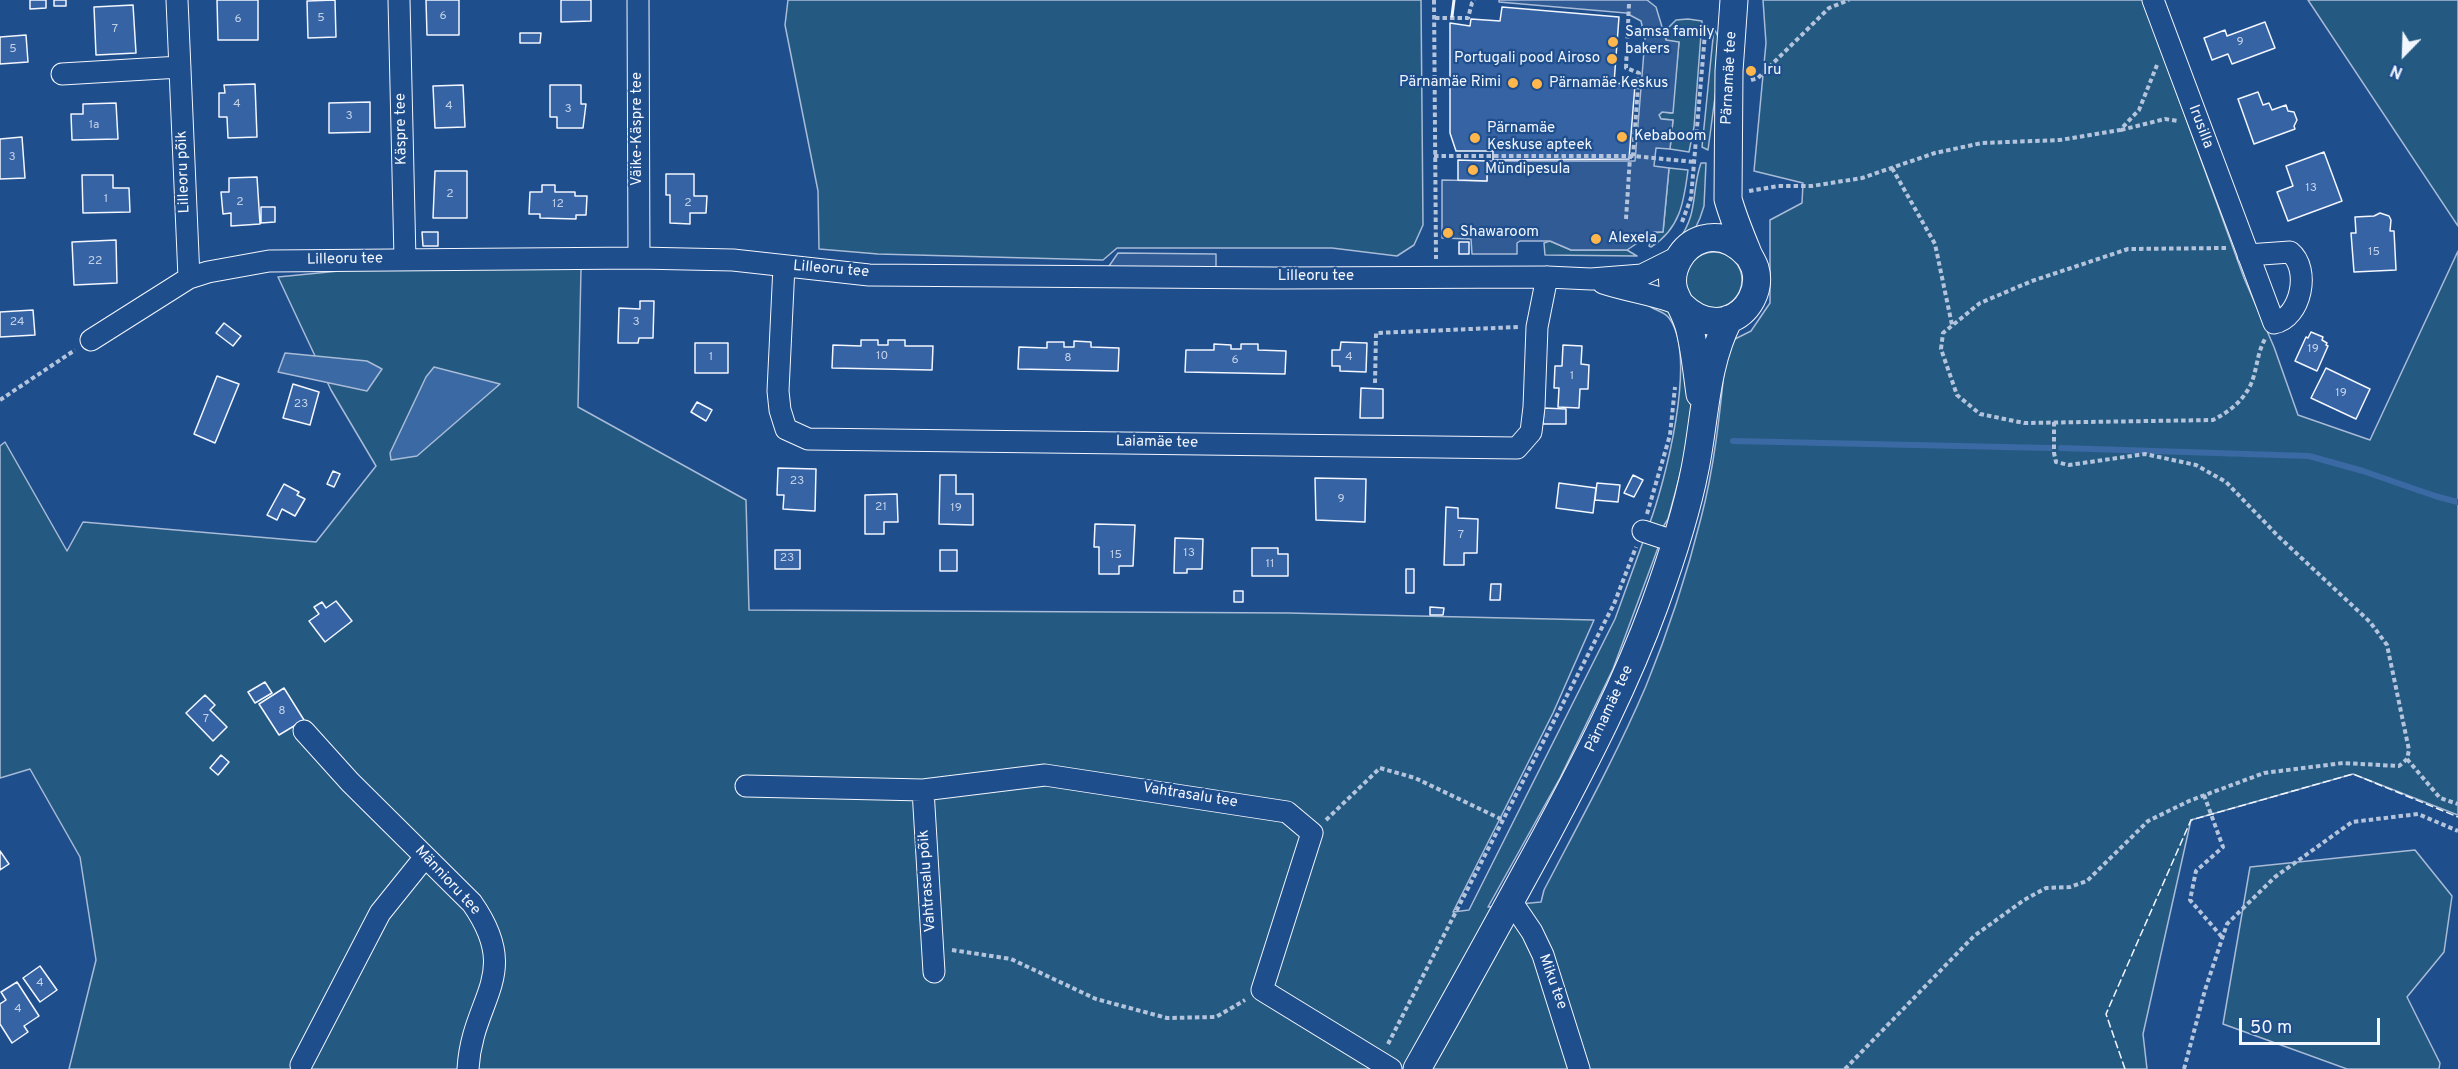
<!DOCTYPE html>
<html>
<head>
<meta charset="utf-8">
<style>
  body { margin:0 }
  #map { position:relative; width:2458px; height:1069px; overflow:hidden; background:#1f4e8c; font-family:Overpass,sans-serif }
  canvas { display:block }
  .north { position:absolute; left:2374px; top:24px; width:60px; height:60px; -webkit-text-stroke:4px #1f4e8c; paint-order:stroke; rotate:203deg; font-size:16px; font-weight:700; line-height:24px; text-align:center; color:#f2f6ff }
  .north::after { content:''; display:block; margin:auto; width:21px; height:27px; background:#f2f6ff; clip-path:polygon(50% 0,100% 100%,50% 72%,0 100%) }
  .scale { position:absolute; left:2239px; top:1018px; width:141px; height:27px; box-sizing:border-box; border:3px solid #f2f6ff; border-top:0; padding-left:8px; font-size:18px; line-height:21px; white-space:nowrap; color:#f2f6ff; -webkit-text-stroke:4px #1f4e8c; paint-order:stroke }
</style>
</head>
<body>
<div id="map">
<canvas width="2458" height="1069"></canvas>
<div class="north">N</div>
<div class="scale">50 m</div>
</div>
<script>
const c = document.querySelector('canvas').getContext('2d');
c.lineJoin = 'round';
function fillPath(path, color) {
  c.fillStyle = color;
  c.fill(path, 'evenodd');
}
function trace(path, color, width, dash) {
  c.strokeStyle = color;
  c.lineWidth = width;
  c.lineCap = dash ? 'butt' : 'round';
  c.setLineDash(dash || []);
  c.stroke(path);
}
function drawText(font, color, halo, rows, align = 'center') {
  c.font = font + ' Overpass,sans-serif';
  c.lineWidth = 4.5;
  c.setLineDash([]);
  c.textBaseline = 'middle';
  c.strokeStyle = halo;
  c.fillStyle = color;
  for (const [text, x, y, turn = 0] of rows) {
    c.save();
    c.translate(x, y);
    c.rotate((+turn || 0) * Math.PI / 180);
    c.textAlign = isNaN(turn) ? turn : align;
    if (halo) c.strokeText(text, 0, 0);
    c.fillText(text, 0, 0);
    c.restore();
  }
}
const green = new Path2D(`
  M788 0H1421L1423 225 1414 245 1397 256 1332 248H1117L1103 260 878 254 819 249 818 191 785 25Z
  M1763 0H2143L2244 278 2274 347 2298 415 2370 440 2458 251V815L2353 774 2191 820 2143 1034 2147 1069H69L96 960 80 857 30 769 0 778V446L5 442 67 551 83 522 316 542 376 466 331 390 278 277 410 264 581 269 578 407 746 500 749 610 1288 613 1594 620 1553 713 1453 912 1469 910 1615 619 1644 539 1659 545 1613 669 1560 778 1488 907 1541 902 1544 890C1579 823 1616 756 1646 686 1668 632 1687 574 1701 518 1716 461 1721 401 1727 343L1751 331 1770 303V220L1802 203 1803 183 1754 171 1766 43Z
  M2308 0H2458V226Z
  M1688 19 1702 21 1694 127 1689 152 1670 149 1673 120 1661 119 1659 115 1662 112 1672 113 1679 42 1666 41V30L1676 20Z
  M1714 28 1720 41 1721 52 1708 150 1702 147Z
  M1701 163H1706L1704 206 1700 218 1694 231 1678 241C1699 213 1691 191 1701 163Z
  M1669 168 1688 170C1684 202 1680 229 1651 247L1649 246 1653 233 1663 232Z
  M1550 241 1571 250H1627L1637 256 1545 255 1544 243Z
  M1686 280a28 28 0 1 1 56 0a28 28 0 1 1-56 0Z
  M1646 303 1673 313 1693 404 1689 439 1676 490 1668 519 1661 530 1649 525C1665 483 1698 356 1669 318 1663 310 1651 310 1646 303Z
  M2415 850 2452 896 2444 952 2407 997 2440 1063 2439 1069H2347L2223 1024 2250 867Z`);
const parking = new Path2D(`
  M1499 0H1647L1656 7 1666 40 1679 42 1673 113 1662 112 1659 115 1661 119 1673 120 1670 149 1656 148 1654 166 1669 168 1663 232H1654L1627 250H1571L1550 241H1520L1517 243V254H1472L1471 239 1442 238V180L1487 181V161H1635L1645 39 1641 21 1626 13 1499 2Z
  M1118 253 1216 254V270L1107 269Z`);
const water = new Path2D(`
  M285 353 367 361 382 369 367 391 278 372Z
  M434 367 500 384 417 456 391 460 390 453 426 377Z`);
const stream = new Path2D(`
  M1733 441 2050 448
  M2061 448 2309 456 2363 471 2435 496 2458 502`);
const building = new Path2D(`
  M30 0H46V8L30 9Z
  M54 0H66V6H54Z
  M217 0H258V40H218Z
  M335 0 336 37 308 38 307 1Z
  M426 0H459V35H427Z
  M561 0H591V21L561 22Z
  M133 5 136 53 96 55 94 7Z
  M1502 7 1619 17 1614 83 1635 85 1629 159 1493 160V151H1456L1450 133V23L1470 26 1471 19 1500 21Z
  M2265 22 2275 48 2232 64 2228 54 2212 60 2204 38 2225 30 2227 36Z
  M520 33H541L540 43H520Z
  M26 35 28 62 0 64V37Z
  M255 84 257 137 228 138 227 117H219V93H225L224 85Z
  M463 85 465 127 435 128 433 86Z
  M550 85H581V104H586L583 128H557V117H550Z
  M2258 92 2263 105 2269 103 2272 110 2286 105 2288 111 2294 112 2297 120 2294 126 2295 129 2254 144 2238 99Z
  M370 102V132L329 133V103Z
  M116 103 118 139 72 140 71 114H83V104Z
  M22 137 25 178 0 179V139Z
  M2324 152 2342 201 2288 221 2277 192 2293 186 2286 166Z
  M1458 160 1487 161V181L1458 180Z
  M435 171H467V218H433Z
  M666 174H694V196H707L706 213H690V224L670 223V195H666Z
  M82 175H113V188H129L130 212 83 213Z
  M257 177 260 224 231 226V213L223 214 221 192H229V178Z
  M542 185H555V192H575V196H587L586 215H576V219L540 218V214H529L530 192H542Z
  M261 207H275V222L261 223Z
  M2380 213 2389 216 2391 220 2390 231H2394L2396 270 2354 272 2351 233H2356L2355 217 2374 216Z
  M422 232H438V246H423Z
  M116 240 117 283 74 285 72 242Z
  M1459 242H1469V254H1459Z
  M640 301H654L653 338H639L638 343H618L619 308 640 309Z
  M33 310 35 335 0 337V312Z
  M224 323 241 336 233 346 216 333Z
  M2311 332 2323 337 2322 340 2327 343 2326 345 2328 346 2317 371 2295 361 2306 337 2308 338Z
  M861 340H878V345H888V340H905V346H933L932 370 832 368 833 345 861 346Z
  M1074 341 1091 342V347L1119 348 1118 371 1018 369 1019 347 1047 348V342H1064V347H1074Z
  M1341 342 1367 343 1366 372 1340 371V366H1332V350H1340Z
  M695 343H728V373H695Z
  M1214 344 1231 345V349H1241V344H1258V350L1286 351 1285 374 1185 372 1186 350H1214Z
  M1563 345 1582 346 1581 364 1589 365 1588 389H1580L1579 408 1558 407 1559 388H1554L1555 366H1562Z
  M2326 368 2370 389 2356 419 2311 398Z
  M217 376 239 384 215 443 194 434Z
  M293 384 319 392 310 425 283 418Z
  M1361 388 1383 389V418H1360Z
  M697 402 712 410 706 421 691 412Z
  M1544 408 1566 409V424H1543Z
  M778 468 816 469 815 511 783 509 784 495H777Z
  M333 471 340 474 334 487 327 484Z
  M940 475H956V494H973V525L939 524Z
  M1633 475 1643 480 1634 497 1624 493Z
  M1315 478 1366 479 1365 522 1316 520Z
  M1559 483 1596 488 1593 513 1556 508Z
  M1597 483 1620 485 1618 502 1595 500Z
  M284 484 299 492 297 495 305 499 295 516 282 509 277 520 267 515Z
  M897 494 898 522H884V534H865V495Z
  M1446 507 1458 508V518L1478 519 1477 553H1464V565H1444Z
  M1095 524 1135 525 1133 566H1119V574H1099V547H1094Z
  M1175 538 1203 539 1202 569H1187V573H1174Z
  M1252 548H1278V554H1288V576H1252Z
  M775 550H800V569H775Z
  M940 550H957V571H940Z
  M1406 569H1414V593H1406Z
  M1491 584H1501L1500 600H1490Z
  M1234 591H1243V602H1234Z
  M336 601 352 621 325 642 309 621 319 614 314 607 322 602 326 608Z
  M1430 607 1444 608 1443 615H1430Z
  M265 682 272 693 255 703 248 692Z
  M284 688 304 720 279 735 259 704Z
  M205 695 215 705 210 710 227 727 213 741 186 713Z
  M221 755 229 762 218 775 210 768Z
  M0 851 9 864 0 870Z
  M40 966 57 990 40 1002 23 978Z
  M17 982 39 1016 24 1026 28 1032 12 1043 0 1024V1004L6 1000 1 992Z`);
const path = new Path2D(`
  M1434 0 1436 259
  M1629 4 1626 68 1639 73 1633 156
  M1435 18H1468L1472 3 1475 0
  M1751 80 1758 78 1829 8 1849 0
  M2121 130 2165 119 2178 121
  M1434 156H1633L1695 162
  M1892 168 1935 244 1952 325
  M1749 191 1778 186H1812L1862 178 1935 153 1982 143 2060 140 2120 130 2139 110 2157 65
  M1626 219 1630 157
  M1682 222 1691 198 1706 22
  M2226 248 2128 249 2032 281 1980 303 1943 333 1941 349 1957 395 1980 414 2024 423 2213 420C2229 412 2243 401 2251 384 2257 370 2257 353 2265 339
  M1375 383 1376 333 1519 327
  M0 400 75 350
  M1647 514 1670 435 1675 387
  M2407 759 2440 798 2458 804
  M2204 795 2223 847 2196 871 2190 900 2222 937
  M1326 820 1380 768 1415 778 1503 820
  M952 950 1011 959 1096 999 1167 1018 1216 1017 1245 1000
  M1388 1044 1614 604 1636 547
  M1845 1069 1974 936 2024 900 2046 888 2070 887 2087 881 2148 821 2189 801 2264 773 2343 763 2399 766 2407 759 2409 750 2387 645 2370 622 2279 537 2226 482 2196 465 2145 454 2069 465 2056 462 2054 453V422
  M2184 1069 2205 990 2227 924 2275 877 2352 822 2418 814 2458 831`);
const minor = new Path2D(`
  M177 0 189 278
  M399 0 405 259
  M638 0 639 258
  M2153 0 2274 323C2301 318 2311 269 2290 252L2248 255
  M62 74 180 67
  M784 266 778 391 780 410 786 429 808 439 1517 448 1531 432 1534 407 1537 327 1547 277
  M1603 283C1630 292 1655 294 1681 305
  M91 340 189 278 208 272 269 261 639 258 733 260 869 275 1277 278 1547 277 1591 279 1642 275 1680 256
  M1643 531 1676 542
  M304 731 350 782 472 903C523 976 472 997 468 1069
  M746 786 923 790 1045 775 1287 812 1312 833 1262 990 1391 1069
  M923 790 934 972
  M1511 901 1532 932 1543 955 1579 1069
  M301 1065 380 913 425 857`);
const major = new Path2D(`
  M1681 305C1694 318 1709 325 1727 320 1749 313 1761 289 1755 268 1753 262 1749 257 1747 251 1740 234 1733 217 1728 199L1729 71 1734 0
  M1700 394C1697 373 1695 351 1690 330 1687 316 1679 304 1674 291 1668 270 1682 245 1703 239 1721 234 1736 242 1748 255
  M1417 1069C1461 991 1504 913 1547 834 1587 759 1626 684 1655 604 1671 560 1686 515 1695 469 1705 420 1705 365 1729 319`);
const fence = new Path2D(`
  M2125 1069 2106 1014 2191 820 2353 774 2458 817`);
const wall = new Path2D(`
  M1452 16 1454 0`);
const markers = [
  [1613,42,6,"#ffb74d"],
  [1612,59,6,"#ffb74d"],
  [1751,71,6,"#ffb74d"],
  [1513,83,6,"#ffb74d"],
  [1537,84,6,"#ffb74d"],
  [1622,137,6,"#ffb74d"],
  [1475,138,6,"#ffb74d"],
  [1473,170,6,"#ffb74d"],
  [1448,233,6,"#ffb74d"],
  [1596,239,6,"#ffb74d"]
];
const numberNames = [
  ["6",443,17],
  ["5",321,19],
  ["6",238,20],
  ["7",115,30],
  ["9",2240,43],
  ["5",13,50],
  ["4",237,105],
  ["4",449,107],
  ["3",568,110],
  ["3",349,117],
  ["1a",94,126],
  ["3",12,158],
  ["13",2311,189],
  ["2",450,195],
  ["1",106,200],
  ["2",240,203],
  ["2",688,204],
  ["12",558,205],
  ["15",2374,253],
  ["22",95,262],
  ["24",17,323],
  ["3",636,323],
  ["19",2313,350],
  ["10",882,357],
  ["1",711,358],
  ["4",1349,358],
  ["8",1068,359],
  ["6",1235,361],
  ["1",1572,377],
  ["19",2341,394],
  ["23",301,405],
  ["23",797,482],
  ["9",1341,500],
  ["21",881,508],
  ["19",956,509],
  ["7",1461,536],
  ["13",1189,554],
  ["15",1116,556],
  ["23",787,559],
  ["11",1270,565],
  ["8",282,712],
  ["7",206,720],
  ["4",40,984],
  ["4",18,1010]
];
const poiNames = [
  ["Samsa family",1625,33],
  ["bakers",1625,50],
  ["Portugali pood Airoso",1600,59,"right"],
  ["Iru",1763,71],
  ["Pärnamäe Rimi",1501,83,"right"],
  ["Pärnamäe Keskus",1549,84],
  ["Pärnamäe",1487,129],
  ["Keskuse apteek",1487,146],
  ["Kebaboom",1634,137],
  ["Mündipesula",1485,170],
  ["Shawaroom",1460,233],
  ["Alexela",1608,239]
];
const streetNames = [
  ["Pärnamäe tee",1730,78,-87],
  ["Irusilla",2200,127,69],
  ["Käspre tee",402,129,-91],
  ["Väike-Käspre tee",638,129,-90],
  ["Lilleoru põik",184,172,-92],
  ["Lilleoru tee",345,260,-1],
  ["Lilleoru tee",831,270,5],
  ["Lilleoru tee",1316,277],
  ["Laiamäe tee",1157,443,1],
  ["Pärnamäe tee",1610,709,-65],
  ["Vahtrasalu tee",1190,796,9],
  ["Männioru tee",447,881,47],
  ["Vahtrasalu põik",928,881,-94],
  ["Miku tee",1552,982,70]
];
fillPath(green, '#245a82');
trace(green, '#a8bbd7', 1.5);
fillPath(parking, '#305b95');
trace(parking, '#a8bbd7', 1.5);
fillPath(water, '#3b69a3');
trace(water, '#a8bbd7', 1.5);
trace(stream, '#3b69a3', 6);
fillPath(building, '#3563a3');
trace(building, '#f2f6ff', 1.5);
trace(minor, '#f2f6ff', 23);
trace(major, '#f2f6ff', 29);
trace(path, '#b3c4dc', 4, [4.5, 3]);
trace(minor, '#1f4e8c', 21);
trace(major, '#1f4e8c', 27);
trace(fence, '#f2f6ff', 1.5, [8, 3]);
trace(wall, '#f2f6ff', 3);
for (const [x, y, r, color] of markers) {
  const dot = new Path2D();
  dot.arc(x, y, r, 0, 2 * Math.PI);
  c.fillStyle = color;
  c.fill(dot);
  trace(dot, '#1f4e8c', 2);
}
drawText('12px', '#c3d1e8', null, numberNames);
drawText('15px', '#f2f6ff', '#1f4e8c', poiNames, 'left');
drawText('15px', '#f2f6ff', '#1f4e8c', streetNames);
</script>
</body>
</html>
